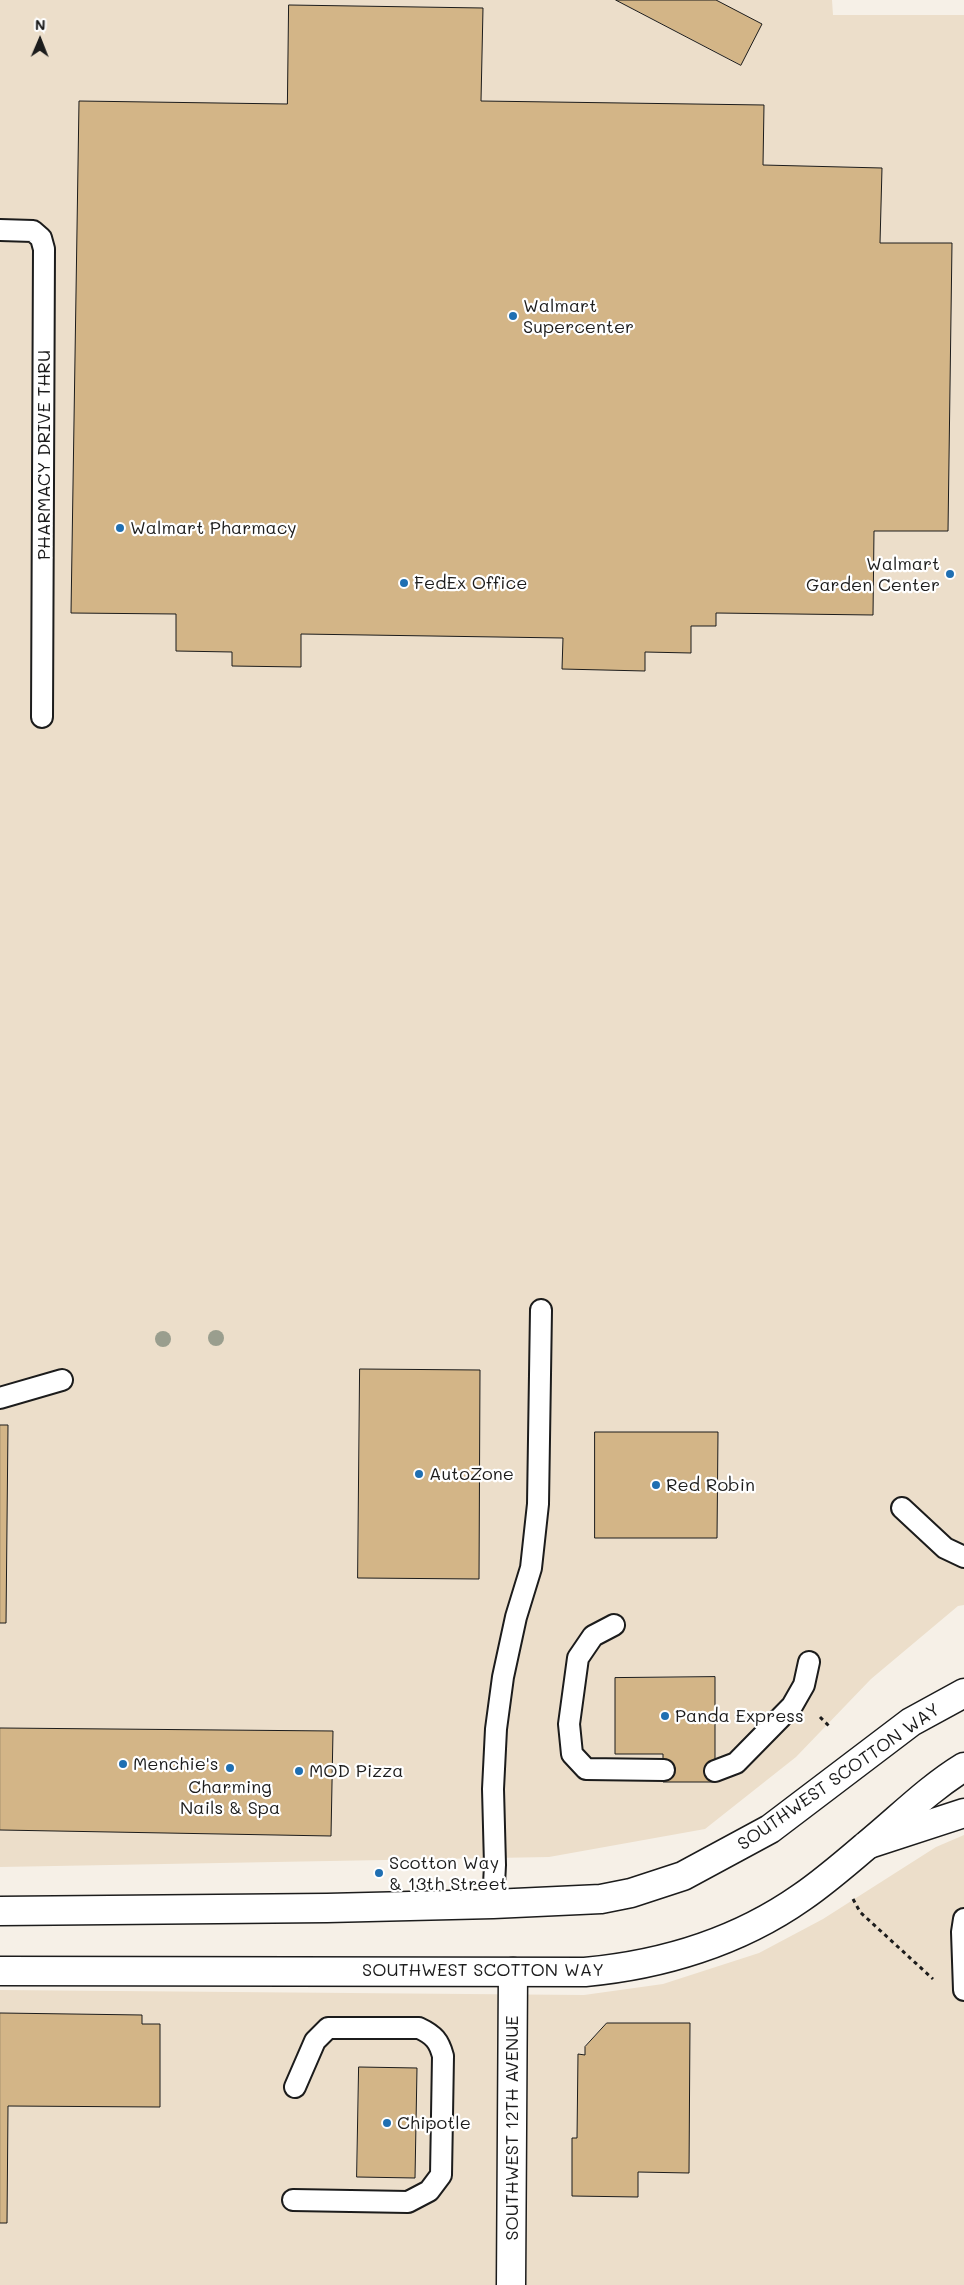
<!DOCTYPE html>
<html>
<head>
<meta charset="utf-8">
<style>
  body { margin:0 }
  #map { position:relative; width:964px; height:2285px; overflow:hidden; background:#f6f0e7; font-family:Mali,sans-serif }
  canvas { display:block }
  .north { position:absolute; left:15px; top:15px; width:50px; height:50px; -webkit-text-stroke:4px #fff; paint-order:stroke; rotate:1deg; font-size:14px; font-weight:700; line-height:20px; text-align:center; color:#1c1c1c }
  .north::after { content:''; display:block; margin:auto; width:18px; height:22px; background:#1c1c1c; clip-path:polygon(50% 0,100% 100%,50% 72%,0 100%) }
</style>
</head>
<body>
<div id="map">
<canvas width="964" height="2285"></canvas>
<div class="north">N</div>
</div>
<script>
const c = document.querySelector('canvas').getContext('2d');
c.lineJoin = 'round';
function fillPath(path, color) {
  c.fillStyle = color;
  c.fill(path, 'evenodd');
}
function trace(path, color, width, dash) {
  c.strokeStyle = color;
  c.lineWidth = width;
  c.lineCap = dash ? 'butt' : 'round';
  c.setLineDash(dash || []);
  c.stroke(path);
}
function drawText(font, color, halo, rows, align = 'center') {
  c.font = font + ' Mali,sans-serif';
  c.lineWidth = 4.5;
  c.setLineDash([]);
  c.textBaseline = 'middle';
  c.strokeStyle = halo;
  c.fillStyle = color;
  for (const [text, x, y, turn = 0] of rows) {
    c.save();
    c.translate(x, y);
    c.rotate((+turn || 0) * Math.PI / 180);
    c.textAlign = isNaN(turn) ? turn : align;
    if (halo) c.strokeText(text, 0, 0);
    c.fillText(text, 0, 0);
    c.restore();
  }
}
const built = new Path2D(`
  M0 0H832L833 15H964V1605L958 1606 871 1679 796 1757 705 1829 549 1857 0 1867Z
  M964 1835V2285H0V1990L584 1995 663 1984 759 1953 823 1919 936 1847Z`);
const building = new Path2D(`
  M616 0H716L762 24 741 65Z
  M289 5 483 8 481 101 764 105 763 165 882 168 880 243H952L948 531H874L873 615 716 613V626H691V653L645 652V671L562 669 563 638 301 634V667L232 666V652L176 651V614L71 613 79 101 287 104Z
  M360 1369 480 1370 479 1579 358 1578Z
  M0 1425H8L6 1623H0Z
  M595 1432H718L717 1538H595Z
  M715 1677V1782H663V1754H615V1678Z
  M0 1728 333 1731 331 1836 0 1830Z
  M0 2013 142 2015V2024H160V2107L8 2106 7 2223H0Z
  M607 2023H690L689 2173 638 2172V2197L572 2196V2138H577L578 2054 585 2055V2047Z
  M359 2067 417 2068 415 2178 357 2177Z`);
const path = new Path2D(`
  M820 1717 829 1726
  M853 1899 860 1912 933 1979`);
const lane = new Path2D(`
  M0 230 33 231 41 238 44 249 42 717
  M0 1398 62 1380
  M902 1508 945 1548 964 1557
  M614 1625 593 1636 578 1658 569 1724 572 1754 586 1769 664 1770
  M715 1771 736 1763 792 1706 804 1685 809 1662
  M493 1904 495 1865 493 1789 496 1729 503 1677 516 1617 531 1568 538 1504 541 1310
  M964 1919 962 1932 964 1990
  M293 2200 408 2202 429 2191 441 2175 443 2056C439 2041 434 2035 419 2028H328L315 2041 295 2087`);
const street = new Path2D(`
  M511 2285 513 1972`);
const secondary = new Path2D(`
  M0 1911 327 1908 493 1904 601 1899 631 1893 683 1876 770 1829 911 1722 964 1693
  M0 1971 585 1972C661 1965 738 1942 802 1897 824 1882 846 1863 867 1845 899 1819 928 1789 964 1767`);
const highway = new Path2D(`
  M869 1844 964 1813`);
const trees = [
  [216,1338],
  [163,1339]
];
const markers = [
  [513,316,5,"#1f6fb2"],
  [120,528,5,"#1f6fb2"],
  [950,574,5,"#1f6fb2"],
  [404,583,5,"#1f6fb2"],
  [419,1474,5,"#1f6fb2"],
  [656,1485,5,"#1f6fb2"],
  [665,1716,5,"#1f6fb2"],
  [123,1764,5,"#1f6fb2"],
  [230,1768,5,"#1f6fb2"],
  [299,1771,5,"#1f6fb2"],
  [379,1873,5,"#1f6fb2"],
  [387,2123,5,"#1f6fb2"]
];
const poiNames = [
  ["Walmart",523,306],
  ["Supercenter",523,327],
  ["Walmart Pharmacy",130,528],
  ["Walmart",940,564,"right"],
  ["Garden Center",940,585,"right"],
  ["FedEx Office",414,583],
  ["AutoZone",429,1474],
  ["Red Robin",666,1485],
  ["Panda Express",675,1716],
  ["Menchie's",133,1764],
  ["MOD Pizza",309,1771],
  ["Charming",230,1787,"center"],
  ["Nails & Spa",230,1808,"center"],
  ["Scotton Way",389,1863],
  ["& 13th Street",389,1884],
  ["Chipotle",397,2123]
];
const streetNames = [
  ["PHARMACY DRIVE THRU",44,455,-90],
  ["SOUTHWEST SCOTTON WAY",839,1777,-35],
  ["SOUTHWEST SCOTTON WAY",483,1970],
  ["SOUTHWEST 12TH AVENUE",512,2128,-90]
];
fillPath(built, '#ecdeca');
fillPath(building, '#d3b587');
trace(building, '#1c1c1c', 1);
trace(lane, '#1c1c1c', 24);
trace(street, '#1c1c1c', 31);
trace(secondary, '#1c1c1c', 31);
trace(highway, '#1c1c1c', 31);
trace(path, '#1c1c1c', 3, [4, 4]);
trace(lane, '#fff', 20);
trace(street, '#fff', 28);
trace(secondary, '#fff', 28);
trace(highway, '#fff', 28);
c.fillStyle = '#9a9e8e';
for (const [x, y] of trees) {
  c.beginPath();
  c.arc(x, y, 8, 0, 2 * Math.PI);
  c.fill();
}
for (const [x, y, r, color] of markers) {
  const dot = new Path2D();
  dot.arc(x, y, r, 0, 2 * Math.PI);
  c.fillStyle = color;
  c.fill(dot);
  trace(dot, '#fff', 2);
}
drawText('18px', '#1c1c1c', '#fff', poiNames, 'left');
drawText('18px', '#1c1c1c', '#fff', streetNames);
</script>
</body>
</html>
